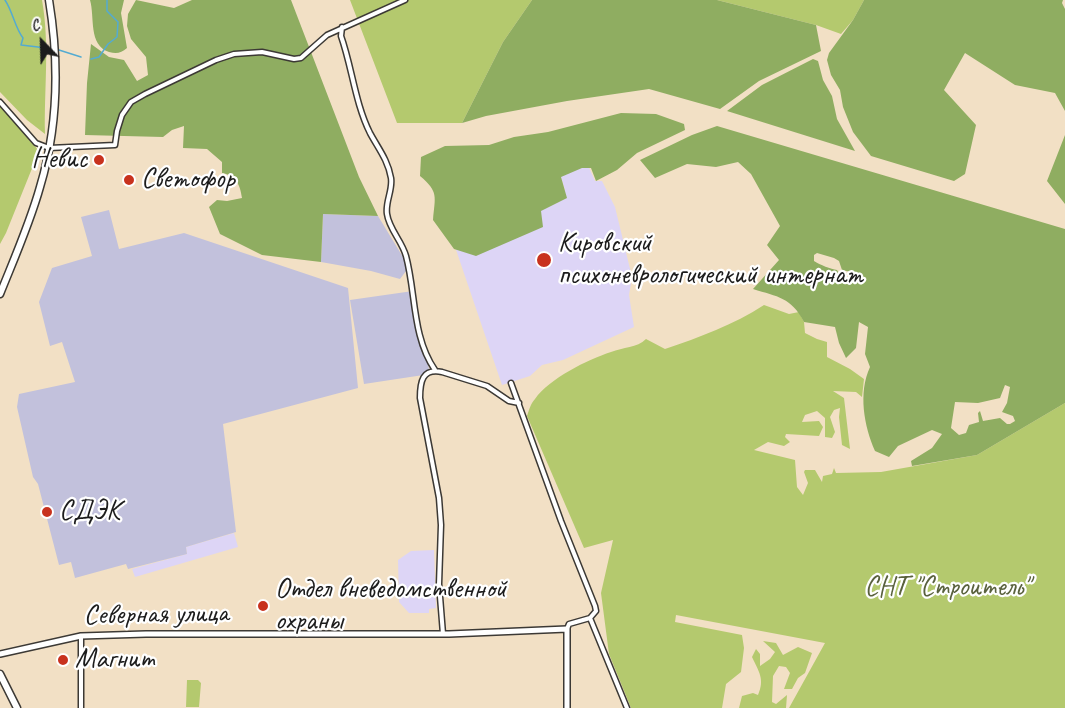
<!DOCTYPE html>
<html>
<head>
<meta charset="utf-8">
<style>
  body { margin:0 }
  #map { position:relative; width:1065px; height:708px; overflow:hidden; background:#f2e0c5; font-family:Caveat,sans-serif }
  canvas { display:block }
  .north { position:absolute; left:12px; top:12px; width:60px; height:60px; -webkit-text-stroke:4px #fff; paint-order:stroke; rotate:337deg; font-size:16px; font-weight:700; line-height:24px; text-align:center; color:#1c1c1c }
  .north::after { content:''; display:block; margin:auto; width:21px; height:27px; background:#1c1c1c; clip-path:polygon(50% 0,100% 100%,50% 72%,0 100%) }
</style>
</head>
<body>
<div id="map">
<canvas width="1065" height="708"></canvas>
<div class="north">С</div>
</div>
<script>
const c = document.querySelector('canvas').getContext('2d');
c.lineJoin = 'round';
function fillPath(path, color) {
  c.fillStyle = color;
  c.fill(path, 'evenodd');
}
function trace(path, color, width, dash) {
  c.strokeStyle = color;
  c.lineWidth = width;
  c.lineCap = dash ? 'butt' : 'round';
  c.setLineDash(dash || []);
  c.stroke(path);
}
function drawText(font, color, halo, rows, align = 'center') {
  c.font = font + ' Caveat,sans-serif';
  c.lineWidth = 4.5;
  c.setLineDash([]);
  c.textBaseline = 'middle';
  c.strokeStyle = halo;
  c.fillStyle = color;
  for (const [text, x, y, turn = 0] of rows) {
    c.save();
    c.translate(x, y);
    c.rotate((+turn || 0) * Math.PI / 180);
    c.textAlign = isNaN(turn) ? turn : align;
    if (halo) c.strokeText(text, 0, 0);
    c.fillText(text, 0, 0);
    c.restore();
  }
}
const built = new Path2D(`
  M586 161 595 181H602L615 207 632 277 629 295 634 327 563 360 542 365 530 376 502 385 452 238 565 190 559 171Z
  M234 533 238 547 135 577 132 569 187 554 186 547Z
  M434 550 436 608 429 609V613H409L399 602 398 560 411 551Z`);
const industrial = new Path2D(`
  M109 210 119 249 184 233 348 288 358 388 223 424 236 532 186 547 187 554 128 569 126 564 75 578 71 562 59 565 38 484 33 477 17 407 19 394 75 382 62 342 50 346 39 302 52 268 92 256 81 217Z
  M323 214 378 216 409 267 400 279 371 271 321 262Z
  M413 291 430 374 364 384 350 300Z`);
const green = new Path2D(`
  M0 0H42C50 45 44 89 45 134L27 120 0 92Z
  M350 0H532L503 42 462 123H397Z
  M717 0H864L853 20 841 34 816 25Z
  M0 106 39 151 6 233 0 244Z
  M764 305 789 314 799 312 804 322 805 333 817 339 827 342V357L850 369 864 379 862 397 856 392 833 391 844 398 850 449 842 445 839 417 840 408 834 410 830 417 835 432 832 438 825 437V418L817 411 805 415 802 422 819 421 823 427 819 436 786 434 785 437 790 442 784 446 768 442 754 450 795 460 797 487 803 495 808 483 804 472 805 470H815L822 482 823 476 832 474 834 468 836 473 881 472 977 455 1065 403V708H789L825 643 676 615 675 622 742 635 744 648 741 672 726 684 722 708H631L609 654 601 593 613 540 584 548 527 416C529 410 531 403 535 399 550 378 587 360 611 352 623 347 637 348 646 339L665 349C700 337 733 325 764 305Z
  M763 641 776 643 783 655 798 647 812 653 805 673 798 678 792 689H784L790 673 786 667 779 666 773 676 772 702 776 704 787 695 786 708H739L742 696 753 693 758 695C765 679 759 672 752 657L756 649 760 654V666L770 659 775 652Z
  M187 680H198L201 683 199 707H186Z`);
const forest = new Path2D(`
  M90 0H124L121 13 127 48C121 53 117 54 109 52 88 45 95 17 90 0Z
  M136 0 174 8 192 0H291L359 177 378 216 323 214 321 262 262 255 220 234 209 207 217 200 227 201 242 198C240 184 236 176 222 173V162L207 149 183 148 184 126 172 130 163 137 85 135 87 83 91 44 109 57 124 60 137 81 148 75 146 57 131 39 127 26 128 14Z
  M532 0H717L816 25 821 51 759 81 720 109 649 89 567 101 486 116 462 123 503 42Z
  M864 0H1063L1062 3 1065 9V111L1055 93 1015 85 965 53 944 90 976 125 965 174 954 181 871 156 853 132 843 107 840 90 831 75 827 60 829 53 853 20Z
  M813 59 818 61 823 80 832 96 837 119 855 151 727 111 762 85Z
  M621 113 656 114 684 124 685 130 637 153 617 170 596 181 591 168H582L561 177 567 198 541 211 543 227 476 256 454 249 433 220C435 196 439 192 420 176L421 157 445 146 489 145 514 137 548 132Z
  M717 126 1065 229V403L977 455 912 466 911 461 932 448 942 434 932 430 898 446 889 457 875 451C864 426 858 393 870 367L865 354 868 327 859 322 856 348 846 358 839 343 835 327 804 322C791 297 778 297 753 289L779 260 767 245 780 226 751 174 738 162 716 167 687 164 655 178 640 160 692 135ZM817 253 834 258 839 261 842 270 851 272 852 277 840 280V275L837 270C831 269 820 265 814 261V255ZM1005 385 1010 387 1007 403 1002 412 1013 416 1015 421 1010 424H1007L1000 418 983 421 980 411 978 413 979 422 969 425 966 433 959 435 951 428 955 402 978 403 1000 398Z
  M1065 135V204L1047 181Z`);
const stream = new Path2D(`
  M5 0C13 12 15 28 23 38L21 45 38 47 49 50
  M59 50 81 57
  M91 59 99 57 108 44 117 37 118 22 107 11V0`);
const street = new Path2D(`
  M342 27 341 36C352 67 355 103 370 133 378 148 388 160 391 178 393 190 385 202 387 214 389 229 402 241 406 256 416 293 412 337 435 370
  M0 102 36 143 49 148 115 145 117 131 122 115 131 102 145 94 216 60 234 54 262 52 294 59 301 58 327 35 405 0
  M511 383 561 521 595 606 596 611 590 618 569 624 567 629
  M590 618 627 708
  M443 634 439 584 441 525 439 498 420 398C420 382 422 368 442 372L487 386 509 401 519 403
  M81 708V636`);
const secondary = new Path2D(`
  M0 654 81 636 146 634H449L567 629V708`);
const primary = new Path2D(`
  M0 294C14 259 30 223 40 187 58 127 59 61 49 0
  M0 674 17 708`);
const markers = [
  [99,160,6,"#c8321e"],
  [129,180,6,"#c8321e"],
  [544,260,8,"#c8321e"],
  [47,512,6,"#c8321e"],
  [263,606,6,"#c8321e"],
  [63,660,6,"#c8321e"]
];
const poiNames = [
  ["Невис",87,160,"right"],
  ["Светофор",141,180],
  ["Кировский",558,244],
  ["психоневрологический интернат",558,276],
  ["СДЭК",59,512],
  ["Отдел вневедомственной",275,590],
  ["охраны",275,622],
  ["Магнит",75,660]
];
const parkNames = [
  ["СНТ \"Строитель\"",947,588]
];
const streetNames = [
  ["Северная улица",156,615,-1]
];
fillPath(built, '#ddd5f6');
fillPath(industrial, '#c2c1dc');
fillPath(green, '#b4c96e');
fillPath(forest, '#8fad61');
trace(stream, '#54abd1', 1.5);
trace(street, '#3c3935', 7);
trace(secondary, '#3c3935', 8);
trace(primary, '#3c3935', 9);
trace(street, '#fff', 4);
trace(secondary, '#fff', 5);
trace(primary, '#fff', 6);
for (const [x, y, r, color] of markers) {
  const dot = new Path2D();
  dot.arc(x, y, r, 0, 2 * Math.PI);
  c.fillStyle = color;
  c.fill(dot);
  trace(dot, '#fff', 2);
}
drawText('28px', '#1c1c1c', '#fff', poiNames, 'left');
drawText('28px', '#59613d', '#fff', parkNames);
drawText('28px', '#1c1c1c', '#fff', streetNames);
</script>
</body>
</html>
